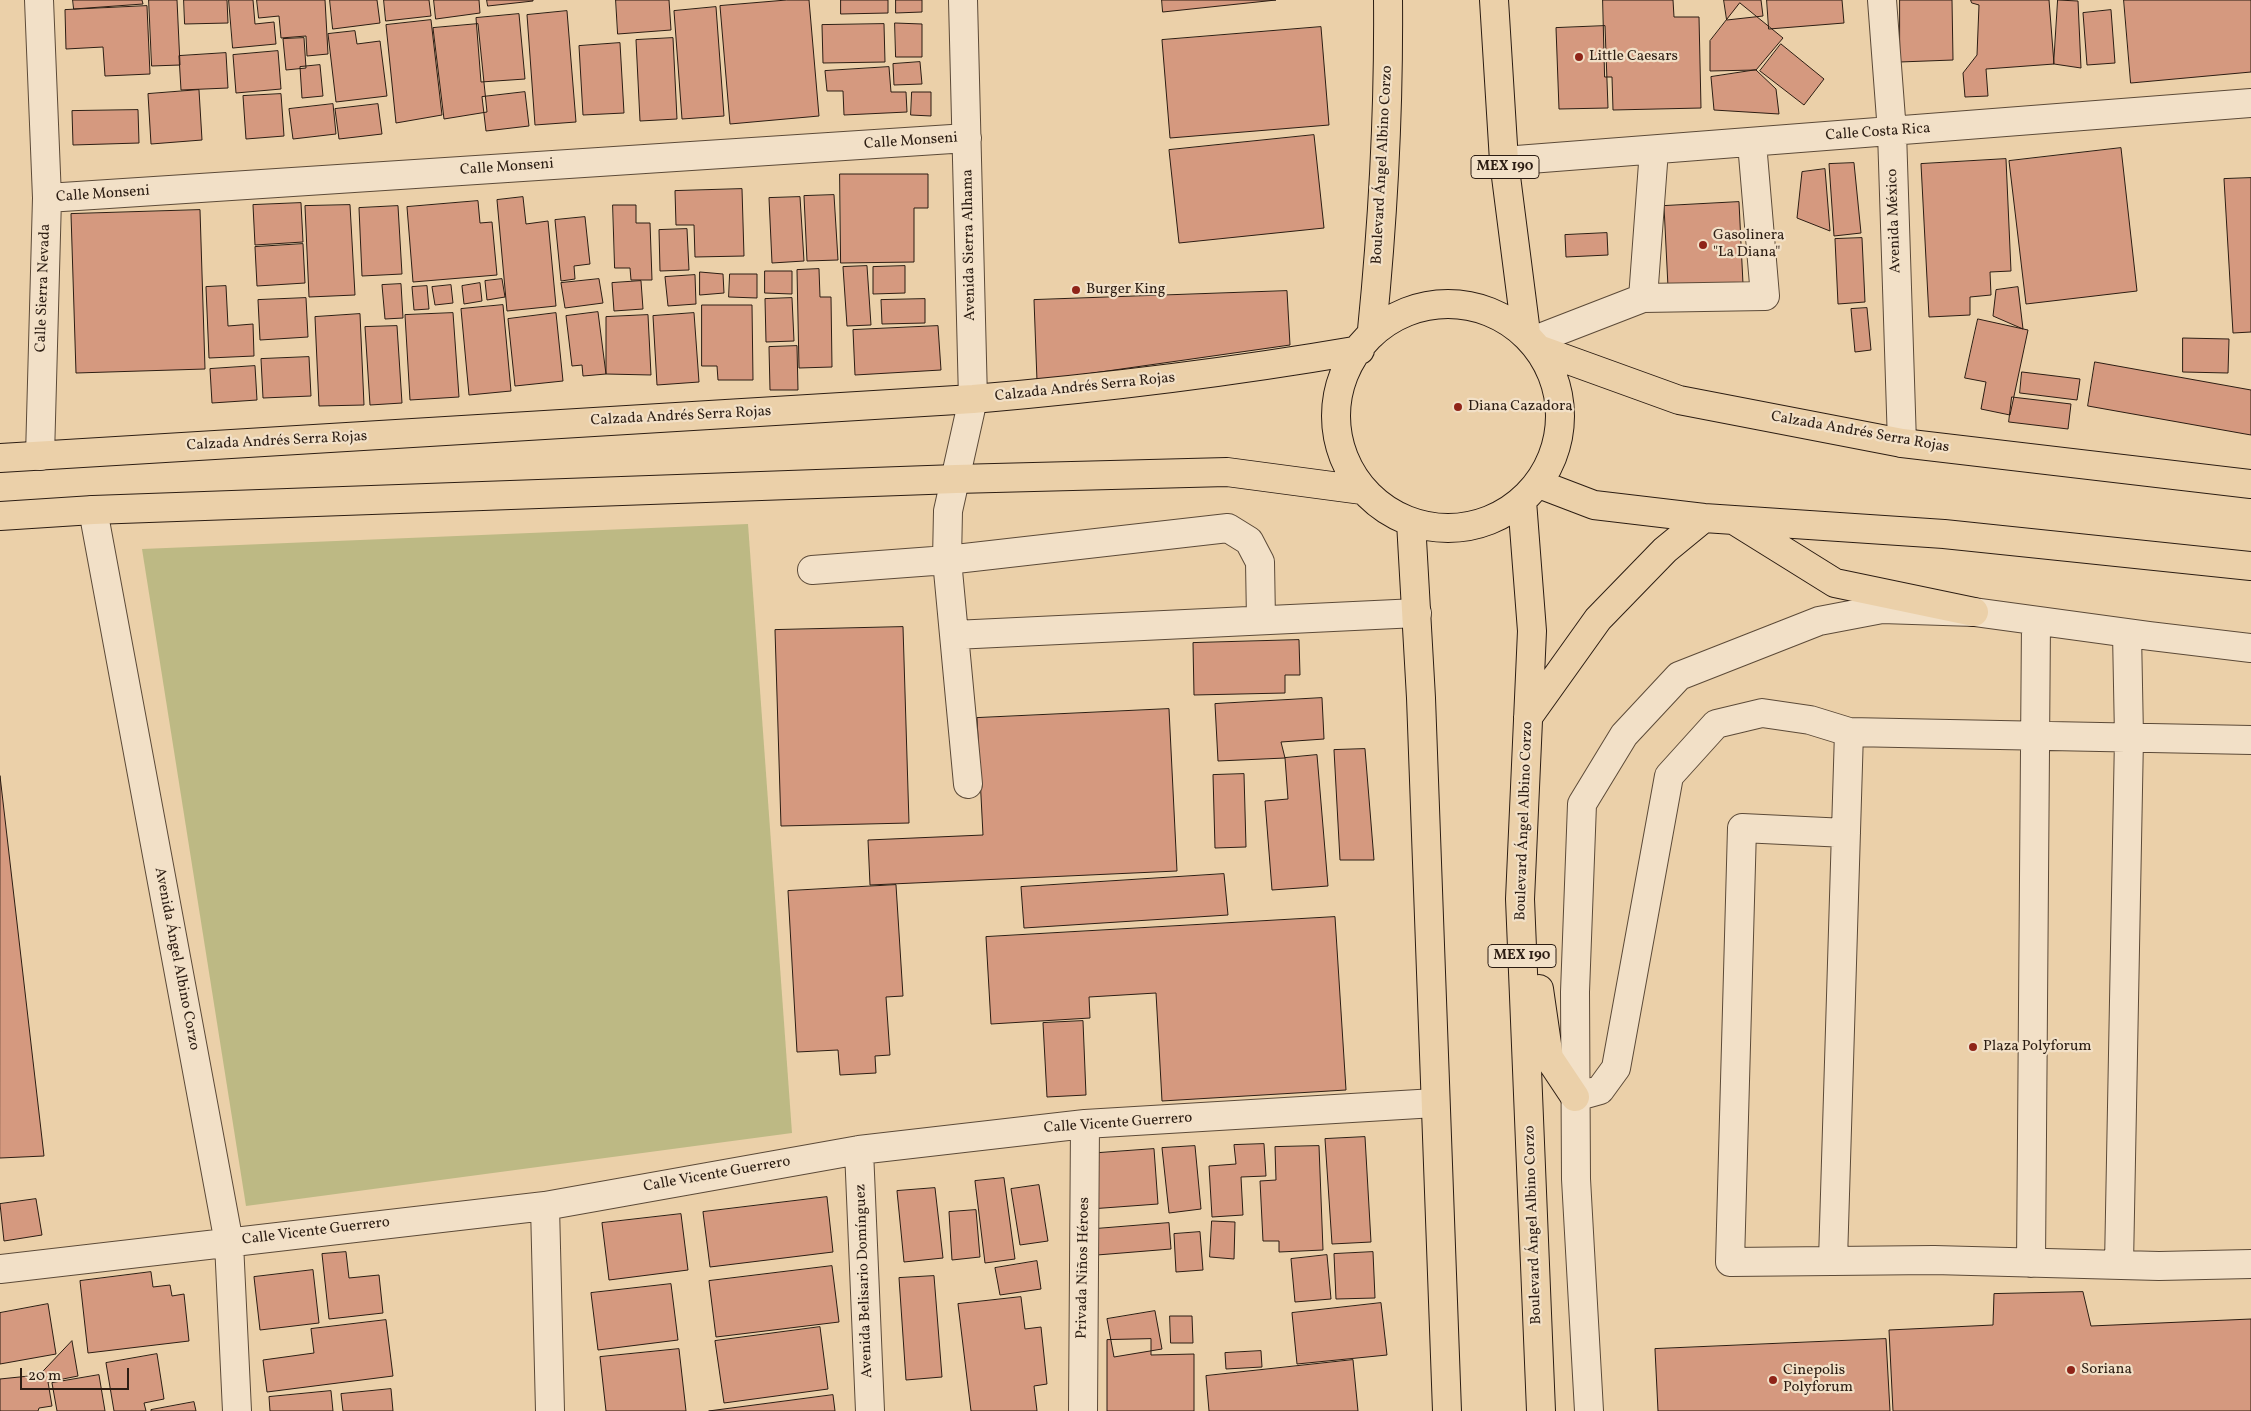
<!DOCTYPE html>
<html>
<head>
<meta charset="utf-8">
<style>
  body { margin:0 }
  #map { position:relative; width:2251px; height:1411px; overflow:hidden; background:#ebd0a9; font-family:Vollkorn,serif }
  canvas { display:block }
  .scale { position:absolute; left:20px; top:1368px; width:109px; height:22px; box-sizing:border-box; border:2px solid #2c1d13; border-top:0; padding-left:6px; font-size:15px; line-height:18px; white-space:nowrap; color:#2c1d13; -webkit-text-stroke:4px #f2e0c7; paint-order:stroke }
</style>
</head>
<body>
<div id="map">
<canvas width="2251" height="1411"></canvas>
<div class="scale">20 m</div>
</div>
<script>
const c = document.querySelector('canvas').getContext('2d');
c.lineJoin = 'round';
function fillPath(path, color) {
  c.fillStyle = color;
  c.fill(path, 'evenodd');
}
function trace(path, color, width, dash) {
  c.strokeStyle = color;
  c.lineWidth = width;
  c.lineCap = dash ? 'butt' : 'round';
  c.setLineDash(dash || []);
  c.stroke(path);
}
function drawText(font, color, halo, rows, align = 'center') {
  c.font = font + ' Vollkorn,serif';
  c.lineWidth = 4.5;
  c.setLineDash([]);
  c.textBaseline = 'middle';
  c.strokeStyle = halo;
  c.fillStyle = color;
  for (const [text, x, y, turn = 0] of rows) {
    c.save();
    c.translate(x, y);
    c.rotate((+turn || 0) * Math.PI / 180);
    c.textAlign = isNaN(turn) ? turn : align;
    if (halo) c.strokeText(text, 0, 0);
    c.fillText(text, 0, 0);
    c.restore();
  }
}
const green = new Path2D(`
  M748 524 792 1133 246 1206 142 549Z`);
const building = new Path2D(`
  M73 0H142L143 4 74 9Z
  M149 0H177L180 65 152 66Z
  M184 0H227L228 23 185 24Z
  M229 0H253L255 24 274 22 276 44 233 48Z
  M257 0H325L328 54 307 56 306 36 281 38 279 16 259 18Z
  M330 0H377L380 23 333 29Z
  M384 0H429L431 16 386 21Z
  M434 0H479L480 13 436 19Z
  M487 0H533V1L488 6Z
  M616 0H669L671 30 618 34Z
  M787 0H809L819 116 730 124 720 6Z
  M841 0H888V13L841 14Z
  M896 0H922V12L896 13Z
  M1162 0H1276L1163 12Z
  M1603 0H1673L1674 17H1699L1701 108 1613 110 1612 77H1605Z
  M1724 0H1761L1763 16 1727 20Z
  M1767 0H1842L1844 23 1769 29Z
  M1900 0H1952L1953 60 1900 62Z
  M1971 0H2049L2054 64 1986 69 1988 96 1965 97 1963 73 1977 55 1979 5 1972 3Z
  M2058 0 2078 1 2081 68 2054 64Z
  M2124 0H2251V72L2131 83Z
  M1740 3 1783 38 1756 70 1710 71V41Z
  M147 6 150 74 105 76 103 47 66 49 65 10Z
  M716 7 724 116 682 119 674 11Z
  M2111 10 2115 63 2087 65 2083 13Z
  M567 11 576 122 535 125 527 15Z
  M519 14 525 79 481 82 476 18Z
  M431 20 442 115 396 123 386 25Z
  M895 23 922 24V57H896Z
  M478 24 487 112 444 119 433 28Z
  M884 24 885 62 823 63 822 25Z
  M1605 26 1608 108 1559 109 1556 28Z
  M1321 27 1329 125 1170 138 1162 40Z
  M355 31 357 44 380 41 387 96 336 102 328 34Z
  M304 38 306 68 286 70 283 39Z
  M673 38 677 119 640 121 636 40Z
  M620 43 624 113 583 115 579 46Z
  M1781 44 1824 79 1804 105 1760 71Z
  M278 51 281 89 236 93 233 55Z
  M226 53 228 88 181 90 179 56Z
  M920 62 922 84 894 85 893 64Z
  M320 65 323 96 302 98 300 67Z
  M889 67 891 92H906L907 112 844 115 843 91H827L825 71Z
  M1756 70 1776 89 1779 114 1714 110 1711 77Z
  M199 90 202 140 151 144 148 94Z
  M525 92 529 126 486 131 482 97Z
  M912 92H931V116L911 115Z
  M281 94 284 136 246 139 243 96Z
  M333 104 336 134 293 139 289 109Z
  M378 104 382 134 339 139 335 109Z
  M138 110 139 143 73 145 72 111Z
  M1314 135 1324 228 1179 243 1169 150Z
  M2121 148 2137 291 2026 304 2009 161Z
  M2006 159 2011 271 1990 272 1991 295 1970 297V315L1929 317 1921 164Z
  M1854 163 1861 233 1834 236 1829 164Z
  M1825 169 1830 231 1797 218 1802 172Z
  M840 174H928V208H914V262L841 263Z
  M2251 178V332L2233 333 2224 179Z
  M742 189 744 256 695 257 694 225H676L675 191Z
  M834 195 838 260 807 261 804 196Z
  M523 197 526 224 548 221 556 306 507 311 497 200Z
  M800 197 804 261 772 263 769 198Z
  M478 201 480 223 492 222 497 275 413 282 407 207Z
  M1739 202 1743 284 1668 287 1664 206Z
  M301 203 303 242 255 245 253 205Z
  M350 205 355 295 309 297 305 206Z
  M613 205H636V223H650L652 280H631L630 268H615Z
  M398 206 402 274 362 276 359 208Z
  M200 210 205 369 76 373 71 214Z
  M585 217 590 264 574 266 575 279 561 281 555 220Z
  M687 229 689 270 660 271 659 230Z
  M1607 233 1608 255 1566 257 1565 235Z
  M1862 238 1865 302 1838 304 1835 239Z
  M303 244 305 283 257 286 255 247Z
  M867 266 871 325 847 326 843 267Z
  M905 266V293L873 294V267Z
  M819 269 820 297H831L832 367 799 368 797 270Z
  M765 271H792V294L765 293Z
  M700 272 723 274 724 293 700 295Z
  M730 274H757V298L729 297Z
  M695 275 696 304 668 306 665 277Z
  M502 279 505 297 487 300 485 281Z
  M599 279 603 303 565 308 561 283Z
  M641 281 643 309 614 311 612 283Z
  M480 283 482 301 464 304 462 286Z
  M401 284 403 318 385 319 382 285Z
  M451 285 453 303 435 305 432 287Z
  M226 286 228 326 253 324 254 356 209 358 206 287Z
  M427 286 429 309 414 310 412 287Z
  M2018 287 2023 329 1993 316 1996 290Z
  M1287 291 1290 345 1037 381 1034 300Z
  M306 298 308 337 260 340 258 300Z
  M792 298 794 341 766 342 765 299Z
  M925 299V323L882 324 881 300Z
  M503 305 511 391 469 395 461 309Z
  M702 305H752L753 380H718L717 366H702Z
  M1867 308 1871 350 1855 352 1851 309Z
  M598 312 606 374 583 376 582 365 572 366 566 316Z
  M453 313 459 397 410 400 405 315Z
  M556 313 563 381 515 386 508 319Z
  M694 313 699 382 657 385 653 316Z
  M360 314 364 405 319 406 315 317Z
  M648 315 651 375 606 374V317Z
  M1978 319 2028 330 2010 415 1981 409 1986 382 1965 378Z
  M397 326 402 403 370 405 365 327Z
  M938 326 941 370 855 375 853 330Z
  M2183 338 2229 339 2228 373 2183 372Z
  M797 346 798 390H770L769 347Z
  M309 357 311 396 263 398 261 359Z
  M2095 362 2251 390V435L2088 406Z
  M255 366 257 400 212 403 210 369Z
  M2022 372 2080 379 2077 400 2020 393Z
  M2012 397 2071 404 2068 429 2009 422Z
  M903 627 909 823 781 826 775 630Z
  M1299 640 1300 675H1285V693L1194 695 1193 643Z
  M1322 698 1324 739 1281 742 1285 758 1218 761 1215 704Z
  M1169 709 1177 871 870 885 868 840 983 835 977 718Z
  M1365 749 1374 860H1340L1334 750Z
  M1317 755 1328 886 1272 890 1265 801 1288 799 1285 758Z
  M1244 774 1246 847 1215 848 1213 775Z
  M0 776 44 1156 0 1158Z
  M1224 874 1228 915 1024 928 1021 887Z
  M896 885 903 996 886 997 890 1055 875 1056 876 1073 840 1075 838 1050 797 1052 788 891Z
  M1335 917 1346 1090 1162 1101 1156 993 1089 997 1090 1018 991 1024 986 937Z
  M1083 1021 1086 1095 1047 1097 1043 1023Z
  M1365 1137 1371 1242 1332 1244 1325 1139Z
  M1264 1144 1266 1176 1241 1177 1243 1215 1212 1217 1209 1166 1236 1164 1234 1145Z
  M1195 1146 1201 1209 1169 1213 1162 1148Z
  M1319 1146 1323 1250 1279 1252V1241H1263L1260 1181 1276 1180 1275 1147Z
  M1154 1149 1158 1204 1090 1209 1085 1154Z
  M1004 1178 1015 1259 985 1263 975 1181Z
  M1039 1185 1048 1241 1020 1245 1011 1189Z
  M935 1188 943 1258 904 1262 897 1191Z
  M827 1197 833 1252 710 1267 703 1212Z
  M36 1199 42 1235 4 1241 0 1204Z
  M976 1210 980 1257 952 1260 949 1212Z
  M681 1214 688 1270 609 1280 602 1223Z
  M1212 1221 1235 1222 1234 1259 1210 1257Z
  M1169 1223 1171 1249 1097 1255 1095 1229Z
  M1200 1232 1203 1270 1176 1272 1174 1234Z
  M346 1252 349 1278 379 1275 383 1313 329 1319 322 1254Z
  M1373 1252 1375 1298 1336 1299 1334 1254Z
  M1327 1255 1331 1299 1295 1302 1291 1259Z
  M1037 1261 1041 1289 1000 1295 995 1268Z
  M832 1266 839 1322 716 1337 709 1281Z
  M313 1270 319 1323 260 1330 254 1277Z
  M151 1272 153 1287 170 1285 172 1296 184 1294 189 1341 88 1353 80 1281Z
  M934 1276 942 1377 906 1380 899 1278Z
  M671 1284 678 1340 598 1350 591 1293Z
  M2083 1292 2091 1326 2251 1319V1411H1893L1889 1330 1993 1325 1994 1294Z
  M1021 1297 1025 1329 1041 1327 1047 1384 1034 1386 1037 1411H971L958 1304Z
  M1381 1303 1387 1355 1297 1364 1292 1313Z
  M48 1304 56 1354 0 1364V1313Z
  M1155 1311 1162 1349 1114 1357 1107 1319Z
  M1170 1316H1192L1193 1343H1171Z
  M386 1320 393 1376 267 1392 263 1360 314 1353 311 1329Z
  M820 1327 828 1389 724 1403 715 1341Z
  M1151 1339V1355L1194 1354V1411H1107V1340Z
  M1886 1339 1890 1411H1658L1655 1349Z
  M72 1341 78 1376 48 1382 52 1406 39 1408 38 1411H0V1379L39 1375Z
  M679 1349 686 1411H606L600 1357Z
  M1261 1351 1262 1367 1226 1369 1225 1353Z
  M157 1354 164 1399 144 1403 146 1411H114L106 1363Z
  M1353 1360 1358 1411H1209L1206 1376Z
  M99 1375 105 1411H57L52 1383Z
  M391 1389 393 1411H343L341 1394Z
  M331 1391 333 1411H270L269 1397Z
  M833 1395 835 1411H709Z
  M194 1402 196 1411H151V1410Z`);
const minor = new Path2D(`
  M39 0 47 198 40 456
  M963 0 973 399 948 511 947 560 968 784
  M1882 0 1892 132 1902 443
  M1504 161 2251 103
  M47 198 967 138
  M1643 298 1765 296 1752 143
  M1532 341 1643 298 1654 150
  M93 510 229 1243 237 1411
  M812 570 947 560 1228 528 1249 541 1260 562 1261 620
  M954 635 1417 613
  M1846 833 1742 828 1730 1262 1934 1260 2159 1266 2251 1264
  M1575 1097 1600 1090 1616 1068 1669 776 1716 724 1762 713 1810 720 1849 732 2251 740
  M859 1150 870 1411
  M545 1206 550 1411
  M1833 1260 1849 732
  M2031 1263 2036 621
  M2119 1265 2129 737 2127 633
  M0 1269 545 1206 859 1150 1085 1124 1435 1103
  M1083 1411 1085 1124
  M1589 1411 1576 1179 1575 992 1582 804 1624 735 1679 676 1819 621 1882 609 1974 612 2150 636 2251 648`);
const major = new Path2D(`
  M1494 0 1504 161 1526 333
  M1336 416a112 112 0 1 1 224 0a112 112 0 1 1-224 0Z
  M1372 330C1383 220 1389 110 1388 0
  M1538 349 1679 400 1902 443 2251 484
  M0 458 973 399C1103 388 1232 372 1360 350
  M1539 484 1594 505 1704 518 1944 534 2251 566
  M1522 501 1532 631 1520 899 1541 1411
  M0 516 93 510 956 479 1227 472 1362 490
  M1411 522 1421 698 1447 1411
  M1737 522 1835 583 1974 612
  M1528 717 1598 619 1665 550 1704 518
  M1539 989 1549 1058 1575 1097`);
const markers = [
  [1579,57,5,"#8f2418"],
  [1703,245,5,"#8f2418"],
  [1076,290,5,"#8f2418"],
  [1458,407,5,"#8f2418"],
  [1973,1047,5,"#8f2418"],
  [2071,1370,5,"#8f2418"],
  [1773,1380,5,"#8f2418"]
];
const shields = [
  [1505,167,68],
  [1522,956,68]
];
const shieldNames = [
  ["MEX 190",1505,167],
  ["MEX 190",1522,956]
];
const poiNames = [
  ["Little Caesars",1589,57],
  ["Gasolinera",1713,236],
  ["\"La Diana\"",1713,253],
  ["Burger King",1086,290],
  ["Diana Cazadora",1468,407],
  ["Plaza Polyforum",1983,1047],
  ["Soriana",2081,1370],
  ["Cinepolis",1783,1371],
  ["Polyforum",1783,1388]
];
const streetNames = [
  ["Calle Costa Rica",1878,133,-4],
  ["Calle Monseni",911,142,-4],
  ["Boulevard Ángel Albino Corzo",1383,165,-87],
  ["Calle Monseni",507,168,-4],
  ["Calle Monseni",103,195,-4],
  ["Avenida México",1895,221,-92],
  ["Avenida Sierra Alhama",970,245,-91],
  ["Calle Sierra Nevada",44,288,-88],
  ["Calzada Andrés Serra Rojas",1085,388,-6],
  ["Calzada Andrés Serra Rojas",681,417,-3],
  ["Calzada Andrés Serra Rojas",1860,433,10],
  ["Calzada Andrés Serra Rojas",277,442,-3],
  ["Boulevard Ángel Albino Corzo",1525,821,-88],
  ["Avenida Ángel Albino Corzo",176,959,79],
  ["Calle Vicente Guerrero",1118,1124,-4],
  ["Calle Vicente Guerrero",717,1175,-10],
  ["Boulevard Ángel Albino Corzo",1534,1225,-92],
  ["Calle Vicente Guerrero",316,1232,-7],
  ["Privada Niños Héroes",1084,1268,-89],
  ["Avenida Belisario Domínguez",865,1281,-92]
];
fillPath(green, '#bdb984');
fillPath(building, '#d5997f');
trace(building, '#2c1d13', 1);
trace(minor, '#5c4a38', 30);
trace(major, '#2c1d13', 30);
trace(minor, '#f2e0c7', 28);
trace(major, '#ebd0a9', 28);
for (const [x, y, r, color] of markers) {
  const dot = new Path2D();
  dot.arc(x, y, r, 0, 2 * Math.PI);
  c.fillStyle = color;
  c.fill(dot);
  trace(dot, '#f2e0c7', 2);
}
for (const [x, y, w] of shields) {
  const box = new Path2D();
  box.roundRect(x - w / 2, y - 11.5, w, 23, 4);
  c.fillStyle = '#f2e0c7';
  c.fill(box);
  trace(box, '#2c1d13', 1);
}
drawText('bold 14px', '#2c1d13', null, shieldNames);
drawText('15px', '#2c1d13', '#f2e0c7', poiNames, 'left');
drawText('15px', '#2c1d13', '#f2e0c7', streetNames);
</script>
</body>
</html>
